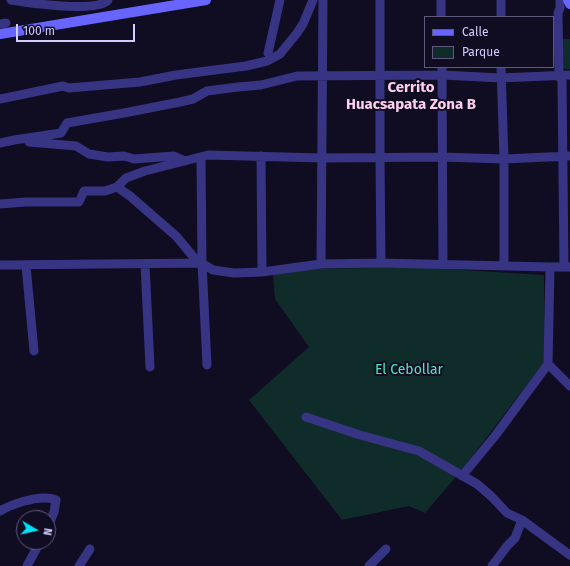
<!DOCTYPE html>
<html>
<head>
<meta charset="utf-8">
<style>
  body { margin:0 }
  #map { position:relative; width:570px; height:566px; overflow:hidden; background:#100c22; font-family:"Fira Sans",sans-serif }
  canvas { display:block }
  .legend { position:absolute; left:424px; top:16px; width:130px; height:52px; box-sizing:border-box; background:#100c22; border:1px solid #5e597a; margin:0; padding:5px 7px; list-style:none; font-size:12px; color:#d2cdff }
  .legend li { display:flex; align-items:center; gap:8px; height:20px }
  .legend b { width:20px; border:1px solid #5e597a }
  .north { position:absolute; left:16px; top:510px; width:40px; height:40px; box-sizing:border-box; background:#100c22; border:1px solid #5e597a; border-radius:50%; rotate:99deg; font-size:11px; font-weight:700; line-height:16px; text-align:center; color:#d2cdff }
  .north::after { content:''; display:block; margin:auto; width:14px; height:18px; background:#00e1f8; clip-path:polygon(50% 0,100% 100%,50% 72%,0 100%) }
  .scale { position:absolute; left:16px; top:24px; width:119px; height:18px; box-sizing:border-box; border:2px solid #d2cdff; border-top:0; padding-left:5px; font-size:12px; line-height:14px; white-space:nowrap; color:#d2cdff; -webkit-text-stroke:3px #100c22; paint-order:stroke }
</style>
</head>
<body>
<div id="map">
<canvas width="570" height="566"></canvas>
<ul class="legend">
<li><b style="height:5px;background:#6764ff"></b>Calle</li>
<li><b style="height:11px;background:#0f2c2b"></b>Parque</li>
</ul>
<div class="north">N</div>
<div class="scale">100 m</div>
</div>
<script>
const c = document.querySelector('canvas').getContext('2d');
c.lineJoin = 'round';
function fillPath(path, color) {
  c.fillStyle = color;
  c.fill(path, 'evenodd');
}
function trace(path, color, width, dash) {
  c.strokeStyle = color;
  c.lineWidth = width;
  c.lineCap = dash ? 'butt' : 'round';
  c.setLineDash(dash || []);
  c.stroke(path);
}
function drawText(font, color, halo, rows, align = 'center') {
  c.font = font + ' "Fira Sans",sans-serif';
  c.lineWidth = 4;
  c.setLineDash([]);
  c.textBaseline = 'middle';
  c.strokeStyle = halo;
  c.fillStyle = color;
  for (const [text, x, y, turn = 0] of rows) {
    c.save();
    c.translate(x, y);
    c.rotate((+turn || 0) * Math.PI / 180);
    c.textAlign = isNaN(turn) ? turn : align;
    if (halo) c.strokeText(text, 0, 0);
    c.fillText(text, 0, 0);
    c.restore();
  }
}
const green = new Path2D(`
  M562 39H570V69H563Z
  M372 268H431L544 275 545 361 461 471 425 513 409 506 342 520 249 400 309 347 275 299 273 274 312 269Z`);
const street = new Path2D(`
  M11 0C28 3 97 13 108 0
  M380 0V157L381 263
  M441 0V17
  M501 0V17
  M560 0V8L558 13 559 76 562 81 564 267
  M0 24 6 23
  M268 53 280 0
  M442 67 443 264
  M501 67 504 159V266
  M0 99 63 86 69 88 140 82 176 75 246 66 267 61 280 54 297 33 303 24 313 0
  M29 142 76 146 89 154 108 157 124 156 134 159 174 156 185 161
  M0 143 14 140 61 133 67 123 124 113 180 102 193 99 207 91 238 87 261 85 297 76 442 75 501 78 570 75
  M261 156 262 272
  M201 157 202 263 207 365
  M117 187 130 196 176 236 196 260 213 270 234 273 262 272 321 264 381 263 550 267H570
  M0 204 25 202H79L84 191H105L117 187 126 178 145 171 208 155 322 158 442 157 504 159 570 156
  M145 264 150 367
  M321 264 323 0
  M0 265 202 263
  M26 266 34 351
  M548 364 570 386
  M306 417 360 435 419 451 477 484 491 496 507 513 522 520
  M462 476 495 436 548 364 550 267
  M0 511C12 504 33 497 47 498 50 498 53 499 56 500L54 512 48 527
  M27 566 40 542
  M79 566 90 549
  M369 566 386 549
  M492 566 508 545 515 538 522 520 570 555`);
const secondary = new Path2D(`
  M568 0 570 4
  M0 34 206 0`);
const parkNames = [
  ["El Cebollar",409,370]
];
const neighbourhoodNames = [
  ["Cerrito",411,88],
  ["Huacsapata Zona B",411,105]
];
fillPath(green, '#0f2c2b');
trace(street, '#373484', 9);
trace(secondary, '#6764ff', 10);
drawText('14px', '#52e6bf', '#100c22', parkNames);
drawText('bold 15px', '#ffcfee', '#100c22', neighbourhoodNames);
</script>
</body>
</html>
